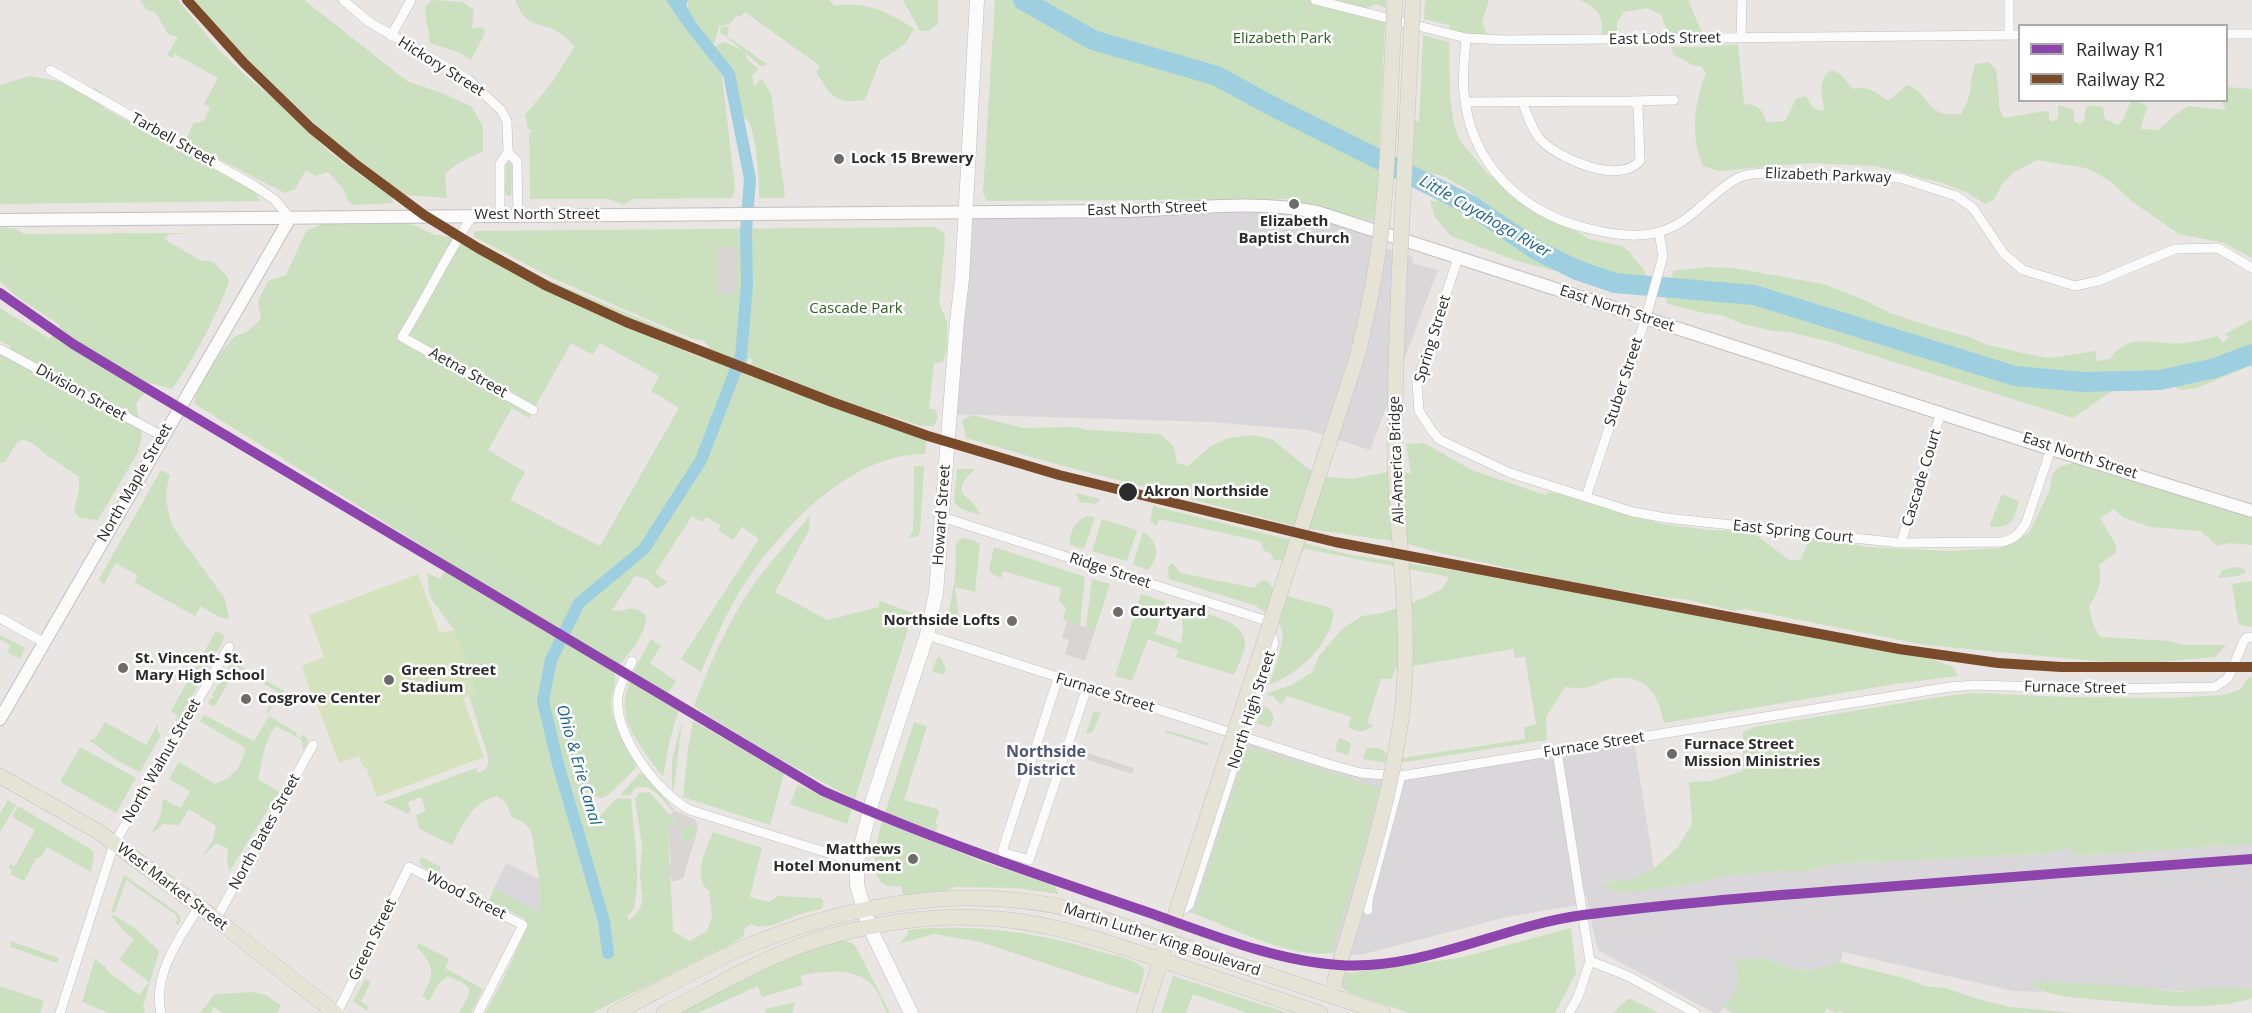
<!DOCTYPE html>
<html>
<head>
<meta charset="utf-8">
<style>
  body { margin:0 }
  #map { position:relative; width:2252px; height:1013px; overflow:hidden; background:#e8e5e2; font-family:"Open Sans",sans-serif }
  canvas { display:block }
  .legend { position:absolute; left:2018px; top:24px; width:210px; height:78px; box-sizing:border-box; background:#fff; border:2px solid #aaa; margin:0; padding:8px 10px; list-style:none; font-size:18px; color:#2b2b2b }
  .legend li { display:flex; align-items:center; gap:12px; height:30px }
  .legend b { width:30px; border:2px solid #aaa }
</style>
</head>
<body>
<div id="map">
<canvas width="2252" height="1013"></canvas>
<ul class="legend">
<li><b style="height:8px;background:#8e44ad"></b>Railway R1</li>
<li><b style="height:8px;background:#7a4b2a"></b>Railway R2</li>
</ul>
</div>
<script>
const c = document.querySelector('canvas').getContext('2d');
c.lineJoin = 'round';
function fillPath(path, color) {
  c.fillStyle = color;
  c.fill(path, 'evenodd');
}
function trace(path, color, width, dash) {
  c.strokeStyle = color;
  c.lineWidth = width;
  c.lineCap = dash ? 'butt' : 'round';
  c.setLineDash(dash || []);
  c.stroke(path);
}
function drawText(font, color, halo, rows, align = 'center') {
  c.font = font + ' "Open Sans",sans-serif';
  c.lineWidth = 5;
  c.setLineDash([]);
  c.textBaseline = 'middle';
  c.strokeStyle = halo;
  c.fillStyle = color;
  for (const [text, x, y, turn = 0] of rows) {
    c.save();
    c.translate(x, y);
    c.rotate((+turn || 0) * Math.PI / 180);
    c.textAlign = isNaN(turn) ? turn : align;
    if (halo) c.strokeText(text, 0, 0);
    c.fillText(text, 0, 0);
    c.restore();
  }
}
const industrial = new Path2D(`
  M1275 206 1376 231 1373 244 1413 257 1412 263 1438 270 1370 450 1307 430 1212 422 949 414 967 212Z
  M1243 737 1328 764 1401 776 1557 751 1583 904 1507 917 1360 955 1297 951 1272 944 1194 913 1180 912Z
  M1634 741 1654 868 1636 878 1607 882 1612 891 1635 892 1703 882 1717 877 1782 871H1807L1833 864 2042 854 2073 848V856L2252 844V989L2221 987 2189 992 2128 986H2032L2043 992 2013 991 1843 952 1840 962 1811 971 1788 968 1764 958 1737 959 1738 976 1736 994 1719 1013H1714L1599 951 1596 943 1586 895 1579 879 1560 752Z
  M506 863 539 879 540 913 494 888Z`);
const green = new Path2D(`
  M140 0H178L219 50 246 76 286 109 328 151 364 178 390 192 393 203 353 205 348 201 343 189 328 172 316 176 306 170 295 189 285 193 191 145 187 137 194 122 199 123 205 119 210 108 204 104 218 78 175 54 172 58 167 55 178 37 168 34 156 13 146 9Z
  M194 0H304L407 81 444 94 472 107 483 127V151L457 164 445 174 447 198 405 195 328 136 260 72 223 35Z
  M432 0 463 2 474 10 472 29 478 27 484 28 485 33 471 60 458 52 430 43C429 30 425 19 425 6Z
  M515 0H667L688 9V0H829L835 6C864 0 891 13 914 29L905 44 880 61 865 100C834 105 831 95 816 72L820 66 745 12 741 16H736L730 24 719 26C715 40 719 42 703 51L722 76 735 188 732 198 632 199 624 205 609 199H530L529 134 532 131 528 129 525 115 553 81 575 46C570 42 565 36 560 33 536 19 528 31 515 0Z
  M903 0H938V24L929 31H920Z
  M995 0H1386V8L1376 4 1356 14 1385 21 1377 195 1374 222 1290 199 987 201 983 193Z
  M1425 0H1489L1482 22 1490 40 1450 34 1449 25 1424 19Z
  M1580 0H1688L1705 39H1671L1661 15 1648 8 1624 12 1617 22V40H1602C1602 16 1602 11 1580 0Z
  M721 26 728 27 729 29 727 36 767 64 762 67 745 53 747 59 758 69 752 76 754 86 760 80H763L771 94 785 196 781 198H759C759 182 757 129 746 119 743 117 737 114 734 111L729 97 730 87 722 69 713 58 714 47 724 42 744 51 720 32Z
  M1423 35 1449 42 1450 97 1454 125 1460 141 1488 174 1589 239 1621 246 1630 252 1635 260 1643 268 1646 275 1640 278 1619 279 1570 262 1552 249 1523 235 1468 190 1441 175 1405 170 1408 117 1419 122Z
  M1738 44 1744 104C1759 105 1761 108 1766 122L1785 121 1796 99 1806 96 1813 108 1824 111C1823 96 1816 79 1832 70L1841 75 1853 89C1868 85 1877 93 1888 101L1907 85C1922 89 1927 107 1941 113 1947 115 1955 114 1961 114 1973 95 1969 85 1975 64L1988 62 1996 69 1999 95V108L2004 118 2044 111 2049 112V119L2053 122 2058 118V105L2074 110V122L2081 124 2084 121 2086 107 2091 105 2103 107 2105 119 2118 125C2132 115 2123 89 2148 107L2143 119 2141 129 2158 130 2175 115 2188 106 2226 110 2221 101 2226 100 2227 87 2252 89V258L2224 243 2179 234 2134 203 2109 180 2086 168 2037 160 2014 172 2002 184 1994 199 1985 204 1968 193 1942 183 1876 166 1808 163 1719 171 1703 166C1690 136 1694 103 1706 73L1701 66H1694L1673 54 1672 47H1709Z
  M30 76 84 86 97 89 106 97 104 108 241 183 256 194 260 201 0 204V85Z
  M506 162 512 163 513 165 511 196 506 195 505 192Z
  M1430 201C1441 201 1453 202 1463 205 1482 212 1502 237 1520 248 1531 255 1550 260 1555 271L1517 261 1451 236 1435 217Z
  M403 221 435 235 471 239 546 279 689 340 684 351 707 360 711 351 704 340 702 341 693 339 550 277 473 236 476 231 934 227 944 233 945 239 939 303 947 322V348L943 362 934 363 929 409H934L938 416 934 426H921L825 395 770 371 750 366 753 360 749 358 743 373 868 420 927 438 925 454C856 454 796 514 756 567 733 598 716 636 701 672L681 659 759 539 742 527 733 540 718 530 721 526 706 517 702 522 692 516 655 573 668 582 657 589 647 579 635 576 612 610C627 614 630 601 646 616 646 634 631 650 620 665L614 664 611 668C621 678 611 691 611 704 612 725 628 747 637 765L635 769 608 795 602 798 590 795 598 818 617 798 631 799C633 828 643 886 632 912L627 915 629 921 640 909 642 899 640 874 642 846 635 799 639 793 649 792 676 822 668 825 673 931 690 941 707 931 712 916 709 891C691 877 707 849 713 832L762 848 750 897 769 902 778 896 821 898 823 901 822 909C814 910 806 912 798 915 784 920 765 932 751 924L745 928 743 937 724 948 592 1013H485L503 980 527 927 525 919 489 901 494 888 540 913 539 879 531 830 524 823 512 817 506 803 497 796C472 801 463 825 452 845L419 829 416 815 426 811 421 797 408 802 411 812 407 813 383 802 476 768 478 773C486 771 487 767 489 760L469 696 477 693 454 630 430 597 427 573 440 579 450 563 195 404V392L222 351 234 337 248 331 261 319 258 301 268 281 286 275 306 231 325 223ZM571 343 593 355 600 343 659 376 651 391 679 408 600 546 510 500 525 472 488 450 512 408 529 418Z
  M0 227 16 229 24 234 187 233 168 235 164 239 200 260 213 262 227 276 229 282C215 319 195 357 172 389L151 383 136 404 142 438 137 454 98 520 80 518 74 511 79 491V477L44 453 34 444 23 439 16 444 5 462 0 463V354L6 357 10 346 0 341V308L50 339 60 325 20 299 0 282Z
  M1707 267 1733 268 1823 284 1862 299 1890 313 1929 326 1970 337 1984 344 2027 354 2050 358 2096 351V361L2110 359C2128 330 2157 347 2185 343 2196 342 2207 338 2218 336L2223 343 2229 337 2225 334 2252 319V365L2197 388 2180 390 2141 370 2052 375 2033 373 2019 367 2010 368 1954 352 1917 337 1809 306 1734 286 1672 278 1673 271Z
  M1665 295H1706L1758 300 1824 324 1882 339 2024 384 2034 382 2063 387 2115 389 2073 418 1827 341 1789 332 1773 331 1743 324 1721 315 1704 313 1668 304Z
  M972 415 1023 428 1075 427 1088 430 1160 434 1174 447 1177 463 1188 466 1211 446 1228 438 1254 435 1273 440 1317 476 1352 479 1396 470 1411 474 1406 444 1424 443 1474 471 1545 495 1548 492 1560 494 1662 524 1710 530 1751 531 1789 560H1800L1810 539C1820 539 1826 542 1835 543 1846 544 1855 543 1866 547L1950 551 1999 548 2029 533 2049 492 2053 473 2061 466 2073 463 2252 518V545L2229 543 2217 546 2201 531 2149 527 2123 517 2114 509 2100 518 2116 545V553L2099 565C2102 582 2099 592 2089 606L2093 624 2100 637 2171 641 2181 645H2226L2215 657 2146 663 2095 661 1925 645 1745 609 1734 611 1684 599 1667 598 1577 583 1440 553 1400 542 1302 528 1056 464 966 438 962 420Z
  M914 466H924L920 532 918 536 909 538 913 530Z
  M957 469H975C947 496 970 492 981 515 972 512 959 511 954 501Z
  M161 470 170 475C164 493 166 511 174 528L225 599 229 619 219 617 201 606 195 616 134 582 138 576 116 563 104 584 100 581 99 579Z
  M1076 493 1100 499 1096 504 1079 502Z
  M2002 494 2019 501C2014 521 2012 528 1989 527Z
  M1153 506 1352 555 1458 571 1929 658 1953 667 1958 676 1895 684 1664 723C1658 695 1648 675 1615 678 1604 679 1595 687 1583 688 1577 689 1571 687 1565 687L1546 717 1547 740 1412 761 1388 763 1363 759 1366 749C1377 746 1386 748 1389 760L1525 739 1524 727 1536 724 1525 657 1515 658 1513 649 1395 669 1392 679H1381L1367 723 1373 725C1365 734 1358 732 1348 727L1351 718 1348 716 1287 696 1283 703 1280 704 1273 696 1268 695V693L1292 685 1312 672 1319 656 1342 629 1362 616 1382 613 1408 605 1442 589 1449 577 1306 549 1290 561 1274 560 1271 554 1263 550 1260 541 1159 519 1157 526 1150 522Z
  M810 515 809 530 775 592 828 620 878 607 880 601 913 613 855 799C800 771 746 741 694 706 712 658 733 610 765 569 780 551 795 534 810 515Z
  M1087 516 1095 517 1084 549 1070 545C1070 531 1074 522 1087 516Z
  M1102 519 1137 530 1127 561 1092 551Z
  M1143 532C1159 541 1160 557 1148 570L1133 564Z
  M965 538 980 543 975 592 955 587 960 627 951 625 948 617 955 579 956 543 960 539Z
  M994 547 1085 577 1080 625 1063 620 1066 608 1059 600 1061 588 1003 571 1001 578 992 574 989 570Z
  M1173 563 1180 573 1255 588 1259 582 1266 580C1279 599 1310 601 1331 608L1334 614C1328 647 1299 673 1269 685L1280 652 1283 633 1277 619 1254 605 1169 579 1168 567Z
  M2236 567 2245 569V573L2237 576 2218 578 2222 570Z
  M1092 579 1110 584 1095 630 1086 627Z
  M2252 581V627H2251L2241 625 2238 621 2232 584Z
  M1141 594 1165 602 1155 634 1181 643 1183 632 1181 607C1199 612 1247 620 1245 644 1244 654 1238 666 1234 675L1176 657 1178 650 1148 639 1132 681 1115 676Z
  M216 631 224 635 223 641 176 724 177 715 171 711Z
  M0 635 25 648 20 659 7 652 10 645 0 639Z
  M651 639 661 646 650 663 676 681 666 696 680 705 670 739 663 777C617 715 612 709 651 639Z
  M940 656 946 669 944 675 932 671 937 658Z
  M232 661 284 691 275 706 272 707 268 713H266L278 692 237 668 214 707 208 703 211 698 214 697 212 695Z
  M2252 676V844L2073 856 2072 848 2042 854 1833 864 1807 871H1782L1717 877 1703 882 1635 892 1612 891 1605 887 1607 882 1636 878 1657 866 1678 847 1692 824 1689 782 1711 781 1743 771V732L1754 727 1946 696 1975 693 2065 697 2170 698 2224 695 2241 689 2249 677Z
  M1262 706 1269 709 1274 718 1270 728 1257 723Z
  M1096 712 1101 713 1092 733H1086L1093 713Z
  M204 715 254 741 269 716 297 733 296 735 300 738 302 735 307 738 308 742 303 750 302 740 276 726C263 742 263 760 258 779L279 792 229 872 227 858 228 849 216 843 202 857 213 840 216 826 189 809 179 825 163 824 151 834 160 817 163 799 181 808 190 791 169 779 179 762 215 784C234 776 242 768 245 748L200 721Z
  M682 721 674 788 672 790V760Z
  M693 721 784 773 770 825 683 797 688 749Z
  M105 722 146 745 158 724V731L161 735 140 772 115 759 90 741 91 739 94 740Z
  M914 722 927 726 904 800 937 809 939 812 935 824 938 825 936 831 885 813Z
  M1166 730 1209 743 1208 746 1165 732Z
  M1339 738 1348 741 1351 745 1348 755 1335 751Z
  M80 747 136 778 116 813 62 783 61 780Z
  M1249 749H1257L1379 788 1368 834 1331 953C1294 959 1229 928 1194 913L1245 753Z
  M646 773 674 810 673 811C662 800 652 782 635 788L630 795H620L639 774Z
  M798 785 852 809 847 824 790 804Z
  M8 800 16 805 0 832V814Z
  M18 806 92 850 94 854 91 872 47 847 40 858 37 857 24 881 10 874 12 871 9 868 10 864 15 866 35 830 12 817Z
  M882 822 981 861 1055 886 1058 894 1016 888 954 887 947 891 903 896 901 886C863 892 876 844 882 822Z
  M683 824 693 827 696 830 693 840 688 844 685 843 682 839Z
  M421 857 441 867 439 872 442 874 440 876 423 867 419 862Z
  M124 875 179 914 181 920 178 925 175 923 178 919 175 914 126 880 115 913 111 911Z
  M113 914 137 930 159 951 143 1007 145 1013H109L82 1002 95 959 107 968 106 970 139 995 149 982 119 959 134 940 123 930 112 917Z
  M929 928C993 926 1044 934 1105 953 1118 956 1134 959 1143 968L1144 975 1138 994 981 942 934 934 899 944 908 934V930Z
  M1571 928 1576 973 1555 1013H1409L1350 993 1334 983 1338 968 1349 973 1459 958Z
  M841 940 852 943 856 947 890 1013H887C883 1005 879 994 874 987 855 966 823 971 800 976L803 985 762 997 758 986 698 1013H677L772 966 804 952Z
  M10 941 59 958 57 963 11 947Z
  M418 943 449 959 445 968 483 989 471 1013H459L469 995V988L463 983 448 976 439 983 429 1001 422 996C436 974 434 966 417 947Z
  M1764 958 1788 968 1811 971 1840 962 1907 979 1925 986 1945 988 1985 1001 2010 1007 2075 1013H1843L1841 1011 1836 1013 1826 1008 1825 1013H1732L1723 1007C1740 990 1739 983 1736 959Z
  M1173 976 1288 1013H1247L1193 994 1186 1013H1161Z
  M365 979 371 982 361 1001 368 1006 367 1011 353 1001Z
  M2037 981 2141 987 2178 992 2221 987 2252 989V998C2208 1012 2159 1005 2113 1001 2085 998 2057 999 2032 986Z
  M0 986 44 1001 40 1013H0Z
  M254 992 266 995 281 1006 277 1013H223L214 1007 210 1013H200L215 994Z
  M1629 998 1659 1013H1613Z
  M795 1002 792 1013H765L766 1009Z`);
const pitch = new Path2D(`
  M418 574 440 633 454 630 477 693 463 698 484 757 377 797 366 767H363L359 756 339 763 316 701H313L302 666 324 657 309 615Z`);
const plaza = new Path2D(`
  M718 247H737L736 288 733 295 718 293Z
  M1067 621 1095 630 1085 661 1065 654 1069 640 1062 638Z
  M1081 751 1134 768 1132 774 1079 757Z
  M674 810 696 820 698 829 683 878 676 881H672L671 876 667 875V867L671 865 668 825 677 822 670 815ZM683 824 693 827 696 830 693 840 688 844 685 843 682 839Z`);
const water = new Path2D(`
  M666 0H688L682 24Z`);
const canal = new Path2D(`
  M608 953 604 921 558 764 543 701 551 660 579 603 644 549 701 460 741 356 747 285 746 232 750 179 729 74 691 26 676 0`);
const river = new Path2D(`
  M1023 0 1093 40 1217 76 1268 104 1472 206 1538 251 1577 270 1615 283 1754 295 2015 376 2083 382 2160 380 2215 368 2252 354`);
const minor = new Path2D(`
  M343 0 369 22 469 80 501 110 507 121 508 152 500 164V215
  M1315 0 1466 38 1504 40 2020 35
  M2226 34H2252
  M2009 35V0
  M391 36 411 0
  M1466 38C1465 56 1462 75 1464 93 1470 162 1520 212 1586 228 1610 234 1637 239 1662 231 1694 221 1711 191 1740 177 1746 174 1755 174 1762 173L1900 178 1956 196 1973 208 2004 254 2023 270 2075 286 2098 281 2175 249 2218 248 2252 268
  M1741 38 1742 0
  M50 70 256 187 274 199 290 218
  M1631 101 1674 100
  M1465 102 1631 101 1638 105 1640 161C1618 185 1559 159 1541 140 1532 130 1527 114 1522 101
  M508 152 517 162 518 215
  M473 215C447 254 427 297 402 337L533 410
  M1458 258 1417 384 1419 411 1432 431 1440 440 1510 473 1633 512 1666 518 1901 543 2002 542C2015 539 2019 534 2026 523L2051 449
  M0 349 162 436
  M1586 497 1646 317 1663 256 1659 232
  M942 517 1264 620 1271 633 1274 643 1189 905 1180 912 1179 909
  M1901 543 1941 412
  M0 618 43 642
  M927 635 1328 764 1361 773 1401 776 1950 687 1975 685 2105 689 2215 687 2227 679 2231 672 2243 643 2246 638 2252 637
  M632 661C627 672 620 684 618 696 613 735 658 793 690 810L857 862
  M1058 678 1002 852 1029 860 1087 688
  M1557 751 1590 961 1578 997 1569 1013
  M1368 910V900L1401 776
  M216 919 313 745
  M1590 961 1628 976 1695 1013
  M60 1013 114 844 229 647
  M161 1013C152 975 180 937 199 907
  M337 1013 409 867 523 925 478 1013`);
const tertiary = new Path2D(`
  M0 220 1124 211C1188 209 1254 199 1317 212L2051 449 2252 511
  M0 719 290 218`);
const secondary = new Path2D(`
  M911 1013 869 926 857 885V862L872 802 927 635 936 593 957 321 962 279 977 0`);
const primary = new Path2D(`
  M0 776 99 832 216 919 335 1013
  M615 1013C658 991 701 966 745 947 851 903 967 883 1079 911L1383 1013
  M664 1013C715 987 765 956 820 939 878 922 938 913 999 919 1055 924 1108 942 1161 960 1214 978 1267 995 1320 1013
  M1144 1013 1163 953`);
const primaryBridge = new Path2D(`
  M1171 928 1358 354C1370 304 1380 253 1384 201 1390 134 1391 67 1395 0
  M1334 983C1360 894 1390 804 1402 712 1412 627 1397 544 1395 458 1394 399 1397 339 1399 279 1403 186 1408 93 1413 0`);
const rail1 = new Path2D(`
  M0 293 73 344 136 382 823 791C929 838 1038 875 1147 912 1207 933 1275 961 1339 965 1423 971 1501 926 1583 915 1683 902 1784 895 1884 887 2007 877 2129 868 2252 859`);
const rail2 = new Path2D(`
  M187 0 244 63 311 128 354 163 424 215 478 248 547 286 626 322 832 402 928 436 1059 475 1335 542 1899 649 1998 663 2061 667H2252`);
const markers = [
  [839,159,6,"#6d6c6b"],
  [1294,204,6,"#6d6c6b"],
  [1128,492,10,"#2b2b2b"],
  [1118,612,6,"#6d6c6b"],
  [1012,621,6,"#6d6c6b"],
  [123,668,6,"#6d6c6b"],
  [389,680,6,"#6d6c6b"],
  [246,699,6,"#6d6c6b"],
  [1672,754,6,"#6d6c6b"],
  [913,859,6,"#6d6c6b"]
];
const parkNames = [
  ["Elizabeth Park",1282,39],
  ["Cascade Park",856,309]
];
const streetNames = [
  ["East Lods Street",1665,39,-1],
  ["Hickory Street",441,67,32],
  ["Tarbell Street",173,140,29],
  ["Elizabeth Parkway",1828,176,2],
  ["East North Street",1147,209,-2],
  ["West North Street",537,215],
  ["East North Street",1617,309,18],
  ["Spring Street",1433,339,-73],
  ["Aetna Street",468,373,29],
  ["Stuber Street",1624,382,-72],
  ["Division Street",81,393,29],
  ["East North Street",2080,456,18],
  ["All-America Bridge",1397,460,-92],
  ["Cascade Court",1922,478,-73],
  ["North Maple Street",135,483,-60],
  ["Howard Street",942,515,-86],
  ["East Spring Court",1793,532,6],
  ["Ridge Street",1110,571,18],
  ["Furnace Street",2075,688,1],
  ["Furnace Street",1105,693,17],
  ["North High Street",1252,710,-72],
  ["Furnace Street",1594,745,-9],
  ["North Walnut Street",162,761,-60],
  ["North Bates Street",265,832,-61],
  ["West Market Street",172,887,37],
  ["Wood Street",466,896,27],
  ["Green Street",373,940,-64],
  ["Martin Luther King Boulevard",1162,940,18]
];
const poiNames = [
  ["Lock 15 Brewery",851,159],
  ["Elizabeth",1294,222,"center"],
  ["Baptist Church",1294,239,"center"],
  ["Courtyard",1130,612],
  ["Northside Lofts",1000,621,"right"],
  ["St. Vincent- St.",135,659],
  ["Mary High School",135,676],
  ["Green Street",401,671],
  ["Stadium",401,688],
  ["Cosgrove Center",258,699],
  ["Furnace Street",1684,745],
  ["Mission Ministries",1684,762],
  ["Matthews",901,850,"right"],
  ["Hotel Monument",901,867,"right"]
];
const stopNames = [
  ["Akron Northside",1144,492]
];
const waterNames = [
  ["Little Cuyahoga River",1485,217,30],
  ["Ohio & Erie Canal",578,765,74]
];
const neighbourhoodNames = [
  ["Northside",1046,752],
  ["District",1046,770]
];
fillPath(industrial, '#d9d7d9');
fillPath(green, '#cbe0bf');
fillPath(pitch, '#d4e3bd');
fillPath(plaza, '#d8d5d2');
fillPath(water, '#9ecfe1');
trace(canal, '#9ecfe1', 12);
trace(river, '#9ecfe1', 20);
trace(minor, '#c1c0c0', 10);
trace(tertiary, '#c1c0c0', 14);
trace(secondary, '#c1c0c0', 15);
trace(primary, '#c5c3c2', 16);
trace(minor, '#fcfbfb', 9);
trace(tertiary, '#fcfbfb', 12);
trace(secondary, '#fcfbfb', 14);
trace(primary, '#e5e2d6', 15);
trace(primaryBridge, '#c5c3c2', 16, []);
trace(primaryBridge, '#e5e2d6', 15);
trace(rail1, '#8e44ad', 10);
trace(rail2, '#7a4b2a', 10);
for (const [x, y, r, color] of markers) {
  const dot = new Path2D();
  dot.arc(x, y, r, 0, 2 * Math.PI);
  c.fillStyle = color;
  c.fill(dot);
  trace(dot, '#fff', 2);
}
drawText('15px', '#2e6123', '#fff', parkNames);
drawText('15px', '#2b2b2b', '#fff', streetNames);
drawText('bold 15px', '#2b2b2b', '#fff', poiNames, 'left');
drawText('bold 15px', '#2b2b2b', '#fff', stopNames, 'left');
drawText('italic 16px', '#1d648e', '#fff', waterNames);
drawText('bold 16px', '#505677', '#fff', neighbourhoodNames);
</script>
</body>
</html>
